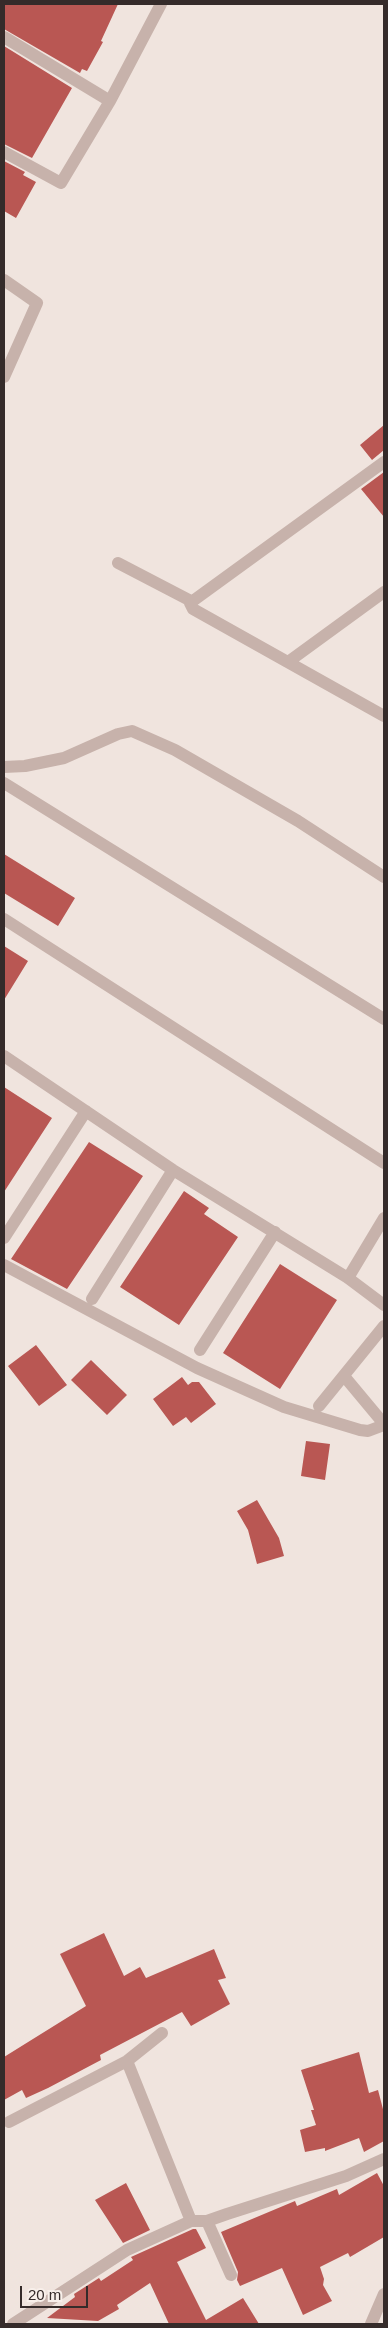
<!DOCTYPE html>
<html>
<head>
<meta charset="utf-8">
<style>
  body { margin:0 }
  #map { position:relative; width:388px; height:2328px; overflow:hidden; background:#f0e4de; font-family:Arial,sans-serif }
  canvas { display:block }
  .frame { position:absolute; inset:0; border:5px solid #352b2a; pointer-events:none }
  .scale { position:absolute; left:20px; top:2286px; width:68px; height:22px; box-sizing:border-box; border:2px solid #352b2a; border-top:0; padding-left:6px; font-size:15px; line-height:18px; white-space:nowrap; color:#352b2a; -webkit-text-stroke:4px #f8efea; paint-order:stroke }
</style>
</head>
<body>
<div id="map">
<canvas width="388" height="2328"></canvas>
<div class="frame"></div>
<div class="scale">20 m</div>
</div>
<script>
const c = document.querySelector('canvas').getContext('2d');
c.lineJoin = 'round';
function fillPath(path, color) {
  c.fillStyle = color;
  c.fill(path, 'evenodd');
}
function trace(path, color, width, dash) {
  c.strokeStyle = color;
  c.lineWidth = width;
  c.lineCap = dash ? 'butt' : 'round';
  c.setLineDash(dash || []);
  c.stroke(path);
}
const building = new Path2D(`
  M4 4H118L101 41 103 42 87 71 82 69 80 73 4 29Z
  M4 46 72 88 32 158 4 144Z
  M4 161 25 172 23 175 36 182 16 218 4 211Z
  M384 425V450L372 460 360 445Z
  M384 472V517L361 489Z
  M4 854 75 898 58 926 4 893Z
  M4 946 28 961 4 1000Z
  M4 1087 52 1118 4 1192Z
  M89 1142 143 1176 67 1289 11 1259Z
  M184 1191 209 1208 204 1214 238 1237 179 1325 120 1287Z
  M280 1264 337 1300 280 1389 223 1353Z
  M36 1345 67 1385 39 1406 8 1366Z
  M91 1360 127 1395 107 1415 71 1380Z
  M182 1377 188 1385 192 1382H199L216 1404 191 1423 186 1417 173 1426 153 1399Z
  M306 1441 330 1444 325 1480 301 1476Z
  M257 1500 279 1538 284 1556 257 1564 248 1530 237 1511Z
  M104 1933 124 1976 140 1967 146 1978 214 1949 226 1978 218 1980 230 2004 191 2026 182 2012 100 2055 101 2060 48 2088 26 2098 22 2090 4 2100V2057L86 2006 60 1954Z
  M359 2052 369 2093 378 2090 384 2113V2141L364 2152 359 2138 325 2151V2148L305 2152 300 2130 316 2125 311 2110H314L301 2070Z
  M377 2173 384 2186V2237L350 2257 348 2253 320 2267 324 2279 323 2285 332 2301 303 2315 282 2268 240 2286 237 2280 238 2272 221 2232 295 2201 297 2206 337 2189 339 2195Z
  M126 2183 150 2230 123 2243 95 2200Z
  M193 2229H196L206 2248 177 2262 206 2320 243 2298 259 2324H169L150 2283 117 2305 119 2309 98 2321 47 2318 75 2297 74 2294 99 2278 101 2281 133 2260 131 2257Z`);
const minor = new Path2D(`
  M4 37 110 101
  M4 152 61 183 110 101 161 4
  M4 280 37 303 4 377
  M384 462 190 603 193 609 384 716
  M118 563 191 601
  M288 662 384 592
  M4 767 25 766 64 758 118 734 132 731 175 750 298 821 384 877
  M4 783 384 1019
  M4 919 384 1163
  M4 1056 173 1170 348 1278 384 1305
  M4 1238 86 1111
  M4 1265 197 1368 284 1407 360 1430 368 1431 384 1425
  M348 1278 384 1218
  M92 1299 173 1170
  M200 1350 275 1232
  M344 1376 384 1424
  M319 1406 384 1326
  M127 2061 191 2221
  M9 2122 127 2061 162 2033
  M207 2221 231 2275
  M13 2324 127 2250 191 2221H207L227 2214 346 2176 384 2159
  M371 2324 384 2294`);
fillPath(building, '#b95753');
trace(minor, '#c7b2ab', 12);
</script>
</body>
</html>
